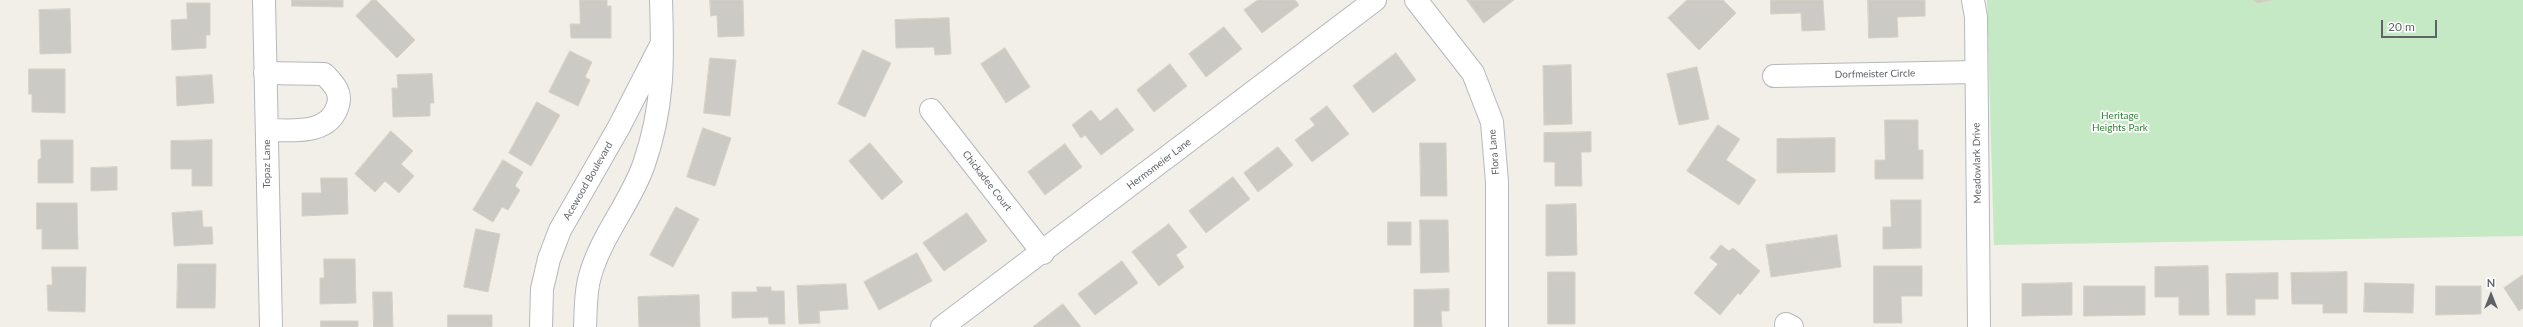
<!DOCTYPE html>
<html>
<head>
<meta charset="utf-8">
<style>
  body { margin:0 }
  #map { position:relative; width:2523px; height:327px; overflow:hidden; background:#f1efe8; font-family:Lato,sans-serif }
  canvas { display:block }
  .north { position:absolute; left:2471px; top:275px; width:40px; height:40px; -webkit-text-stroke:3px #fff; paint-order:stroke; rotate:0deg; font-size:11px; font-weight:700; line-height:16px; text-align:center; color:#5f6368 }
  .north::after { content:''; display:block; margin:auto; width:14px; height:18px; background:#5f6368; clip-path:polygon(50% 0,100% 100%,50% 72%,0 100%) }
  .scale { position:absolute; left:2381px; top:20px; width:56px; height:18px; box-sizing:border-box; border:2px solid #5f6368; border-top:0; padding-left:5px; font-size:12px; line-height:14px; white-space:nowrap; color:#5f6368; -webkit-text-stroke:3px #fff; paint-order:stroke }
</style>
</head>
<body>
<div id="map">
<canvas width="2523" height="327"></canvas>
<div class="north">N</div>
<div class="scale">20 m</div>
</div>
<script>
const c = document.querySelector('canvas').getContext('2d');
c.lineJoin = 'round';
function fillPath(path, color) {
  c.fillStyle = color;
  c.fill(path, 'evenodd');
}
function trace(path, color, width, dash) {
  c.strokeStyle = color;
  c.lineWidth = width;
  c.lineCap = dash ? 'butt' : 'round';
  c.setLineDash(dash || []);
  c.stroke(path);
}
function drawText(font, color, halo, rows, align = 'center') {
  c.font = font + ' Lato,sans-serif';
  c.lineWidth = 3.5;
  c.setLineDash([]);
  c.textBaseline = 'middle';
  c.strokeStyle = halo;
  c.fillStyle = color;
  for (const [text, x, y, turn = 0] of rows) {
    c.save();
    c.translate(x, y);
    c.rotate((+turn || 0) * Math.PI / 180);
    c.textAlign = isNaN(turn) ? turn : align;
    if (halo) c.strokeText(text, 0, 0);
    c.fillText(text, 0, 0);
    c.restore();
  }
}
const green = new Path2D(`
  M1987 0H2523V236L1994 245Z`);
const building = new Path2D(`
  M292 0H343V7L292 6Z
  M372 0H376L415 40 397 58 356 16Z
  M580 0H607V6H611V38H571L570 24H580Z
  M710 0H743L744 36 718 37 717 15 711 16Z
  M1258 0H1295L1299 5 1262 33 1244 10Z
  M1467 0H1514L1484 23Z
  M1687 0H1723L1736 13 1699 50 1668 18Z
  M1771 0H1823L1825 30 1802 31 1801 13 1771 14Z
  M1868 0H1925V16L1897 17 1898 37 1869 38Z
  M2254 0H2271L2258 3Z
  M187 3H210V35H206V48L172 50 171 20 187 19Z
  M70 9 71 53 40 54 39 10Z
  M949 18 951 54 935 55 934 47 896 48 895 20Z
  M1224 27 1242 49 1206 77 1189 54Z
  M1005 48 1030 87 1006 103 981 64Z
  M863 50 891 63 865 117 838 104Z
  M570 51 592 62 585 77 590 80 578 106 549 92Z
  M1396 53 1416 80 1373 113 1353 86Z
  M710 58 736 60 730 116 704 113Z
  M1170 64 1187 86 1154 112 1137 90Z
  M1571 65 1572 124 1544 125 1543 66Z
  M1697 67 1709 119 1679 125 1667 74Z
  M29 69H65V113L32 112V94H29Z
  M432 74 434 103H430V116L393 117 392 88H398L397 75Z
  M212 75 214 103 177 106 176 77Z
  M537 102 560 115 531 166 509 153Z
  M1327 106 1349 134 1312 162 1295 140 1315 125 1310 119Z
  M1117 108 1134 130 1101 155 1085 135 1081 138 1072 125 1091 110 1100 121Z
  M1885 120H1918V150H1923V179H1875V160H1885Z
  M1718 125 1740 139 1726 160 1756 180 1739 205 1687 171Z
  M703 128 731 138 715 186 687 177Z
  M391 131 413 151 401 164 414 176 399 193 385 181 375 192 355 174Z
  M1591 132V152H1581L1582 186H1555V162H1544V133Z
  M1835 138V172L1777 173V139Z
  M41 140H73V183H38V160L41 158Z
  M212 140V186H192V169H171V141Z
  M870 143 903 182 882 200 849 161Z
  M1420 143H1446L1447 196H1421Z
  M1065 144 1082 167 1045 195 1028 172Z
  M1278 147 1293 165 1258 192 1244 173Z
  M503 160 523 172 515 186 520 190 508 210 502 207 493 222 473 210Z
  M117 167V190L91 191V168Z
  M1233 177 1250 199 1206 233 1189 211Z
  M321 178H347L348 214 302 216V193H321Z
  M1891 200H1921V248L1883 249V227H1891Z
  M37 203H77L78 249H42V229H37Z
  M1576 204 1577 255 1546 256V205Z
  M676 207 699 219 673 267 650 255Z
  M202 211 203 227H212L213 244 174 246 172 213Z
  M967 213 987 241 944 271 923 243Z
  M1420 220H1448L1449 272 1421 273Z
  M1388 222H1411V245H1388Z
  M1169 224 1187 247 1176 255 1184 267 1159 286 1132 252Z
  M476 229 500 234 488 292 464 287Z
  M1837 235 1841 267 1771 277 1766 245Z
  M1721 245 1729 251 1733 248 1760 271 1740 295 1738 293 1720 315 1694 293 1718 264 1710 258Z
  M917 253 932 281 879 310 864 282Z
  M324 259H355L356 303 320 304V278H324Z
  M1122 261 1138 283 1095 315 1078 294Z
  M178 264H216L215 308H177Z
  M1874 266H1922V296H1901L1902 323H1874Z
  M2208 266 2209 315H2179V297H2155V267Z
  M52 267H86L85 312 48 311 47 285H52Z
  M1548 272H1575V324H1548Z
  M2347 272V313H2323V304H2292L2291 273Z
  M2278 273V299H2255V315H2227L2226 274Z
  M2523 275V308L2519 311 2504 288Z
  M2072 283V315L2022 316V284Z
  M2365 283 2414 284 2413 313 2364 312Z
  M846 284 848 309 819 311 820 323 799 324 797 286Z
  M2084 286H2145V315L2084 316Z
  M2436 286H2481V314L2436 315Z
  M757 287H771V291H784L785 324H769L768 317 732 318V292H757Z
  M1449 289V311H1441L1442 327H1414V290Z
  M373 292H392L393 327H374Z
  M699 295 700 327H639L638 297Z
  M1063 304 1081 327H1033Z
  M448 315H492V327H448Z
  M321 321H358V327H321Z`);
const minor = new Path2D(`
  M264 0 271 327
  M1416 0 1473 73 1492 122 1497 182V327
  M1973 0 1976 17 1979 327
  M265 73 324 74C333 83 342 92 338 105 329 136 292 130 267 130
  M1774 76 1976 72
  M931 110 1043 253
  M1786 324 1792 327
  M541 327 542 289 549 259 560 230 619 127 660 47
  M585 327C586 311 585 292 590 276 601 236 631 202 644 164 664 106 663 60 661 0
  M942 327 1375 0`);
const streetNames = [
  ["Dorfmeister Circle",1875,74,-1],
  ["Flora Lane",1494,152,-95],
  ["Meadowlark Drive",1977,163,-91],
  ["Topaz Lane",267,164,-90],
  ["Hermsmeier Lane",1159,164,-37],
  ["Acewood Boulevard",588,181,-60],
  ["Chickadee Court",987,181,52]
];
const parkNames = [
  ["Heritage",2120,116],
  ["Heights Park",2120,128]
];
fillPath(green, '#c5e8c5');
fillPath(building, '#cccac5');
trace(building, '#d6d1c6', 1);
trace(minor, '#b5b8bc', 24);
trace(minor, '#fff', 22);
drawText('10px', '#5f6368', '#fff', streetNames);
drawText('10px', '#348238', '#fff', parkNames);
</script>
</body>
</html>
